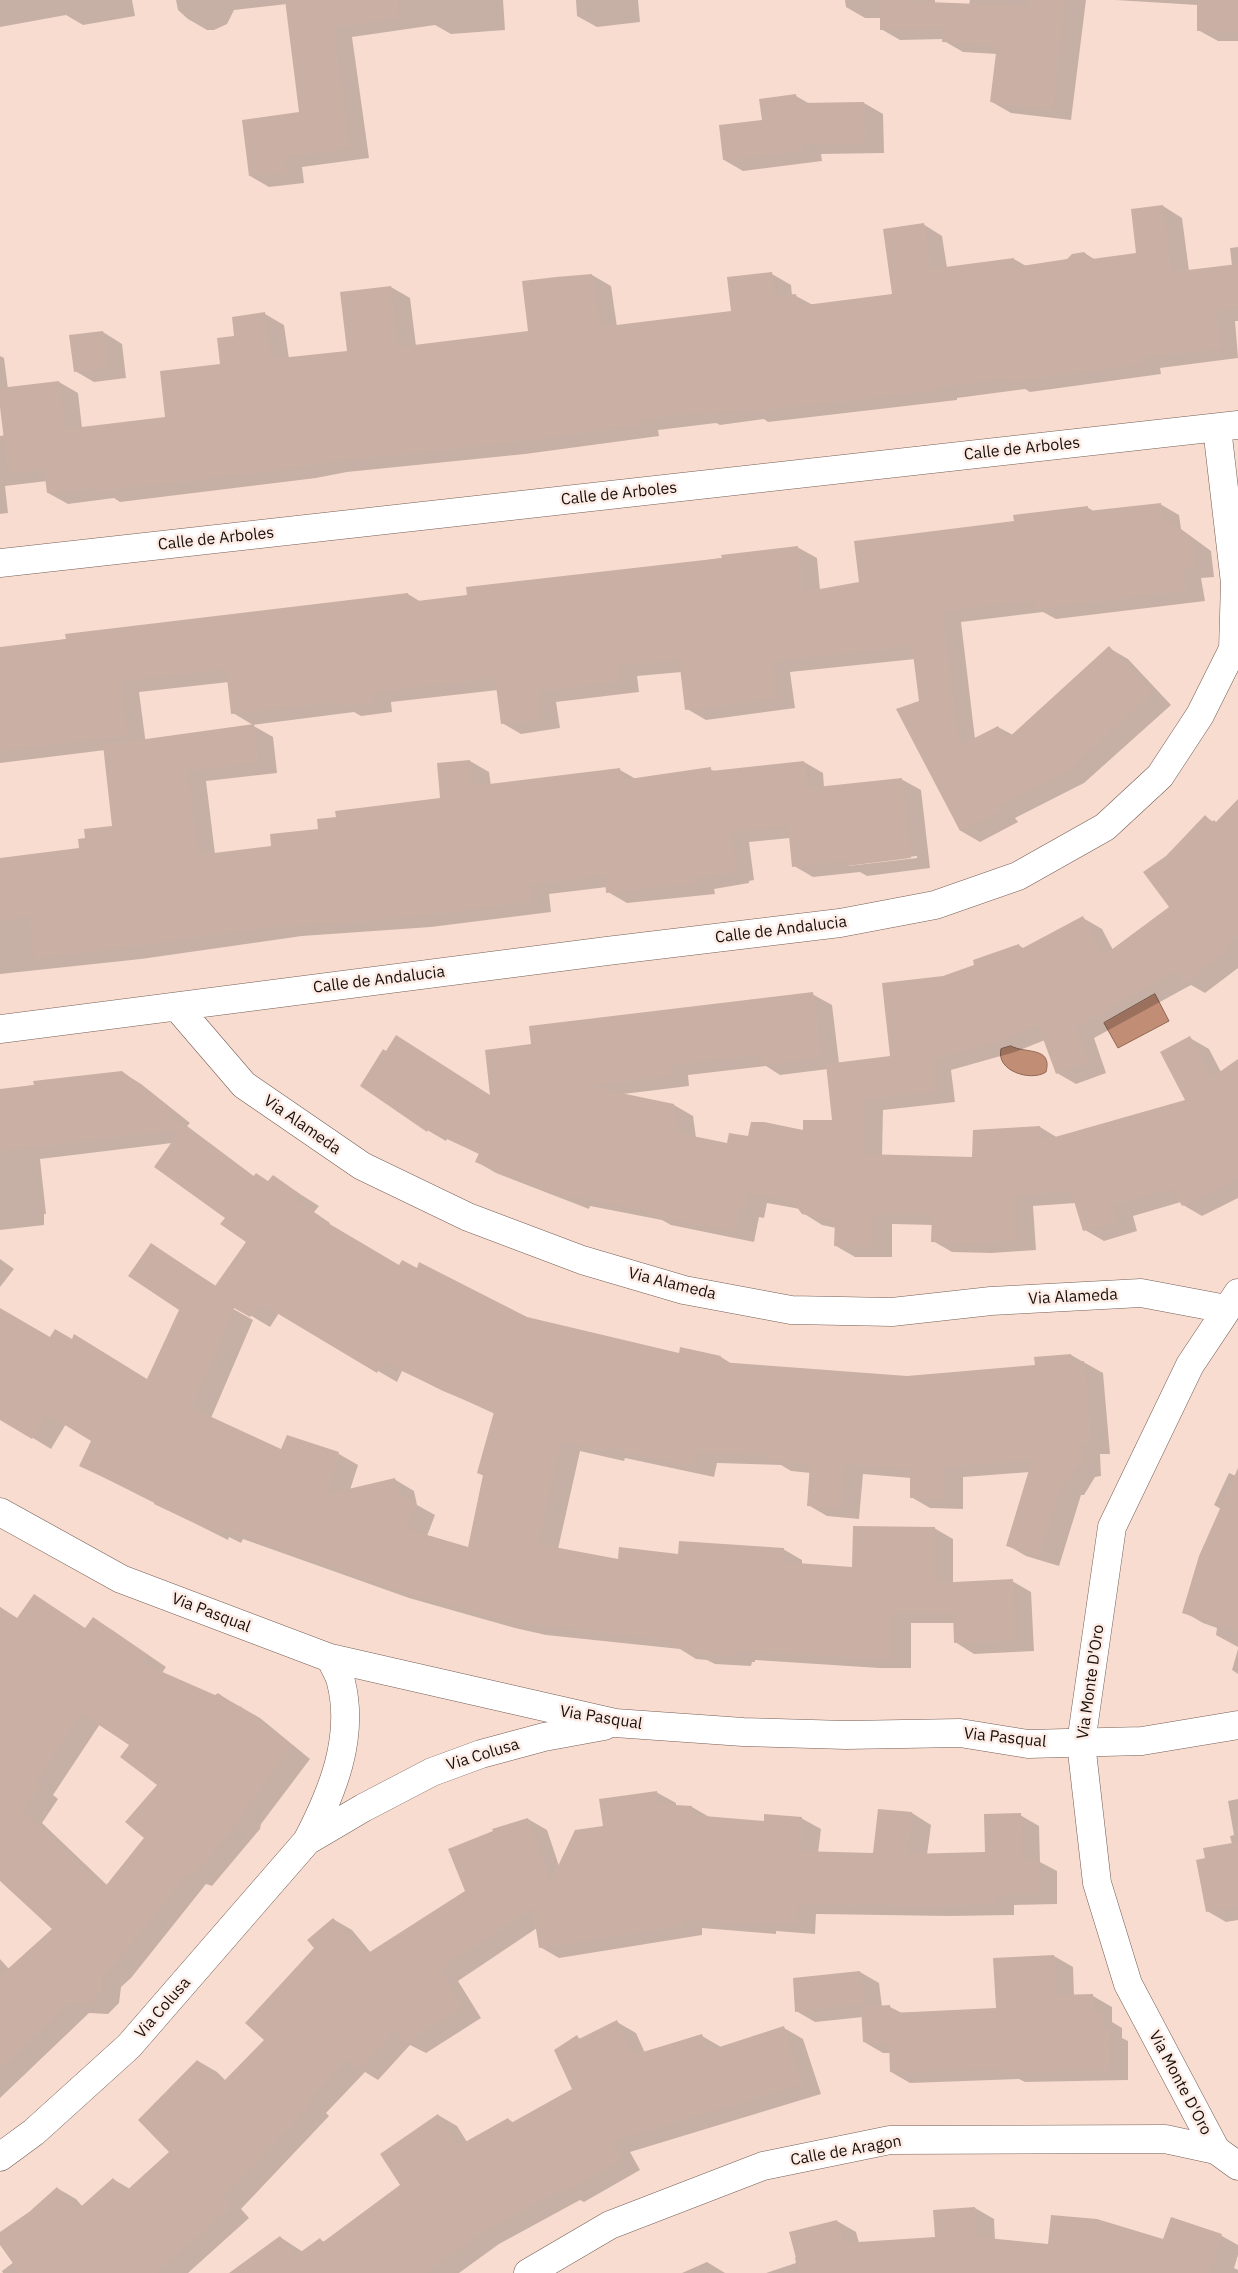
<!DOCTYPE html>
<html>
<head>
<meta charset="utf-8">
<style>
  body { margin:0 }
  canvas { display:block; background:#f8dcd0 }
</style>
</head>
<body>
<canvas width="1238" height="2273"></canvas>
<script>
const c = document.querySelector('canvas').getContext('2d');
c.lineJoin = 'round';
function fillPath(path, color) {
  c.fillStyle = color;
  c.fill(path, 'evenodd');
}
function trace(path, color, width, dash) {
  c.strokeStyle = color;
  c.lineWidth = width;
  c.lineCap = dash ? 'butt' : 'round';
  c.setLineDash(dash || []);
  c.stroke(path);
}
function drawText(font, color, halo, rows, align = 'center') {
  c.font = font + ' "IBM Plex Sans",sans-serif';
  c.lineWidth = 5;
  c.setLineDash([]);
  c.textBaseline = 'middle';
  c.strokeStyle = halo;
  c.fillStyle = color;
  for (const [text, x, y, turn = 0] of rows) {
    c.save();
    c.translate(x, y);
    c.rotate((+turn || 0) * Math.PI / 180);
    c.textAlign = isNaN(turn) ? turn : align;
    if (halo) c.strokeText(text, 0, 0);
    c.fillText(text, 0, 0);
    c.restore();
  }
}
const water = new Path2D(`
  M1155 994 1169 1021 1118 1048 1104 1023Z
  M1011 1046C1025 1054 1053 1046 1046 1072 1031 1082 995 1071 1001 1049Z`);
const shadow = new Path2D(`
  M0 0H132L135 16 83 25 66 15 0 27Z
  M176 0H503L505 30 451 34 435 25 352 37 369 158 302 167 304 183 269 187 250 176 301 114 287 4 234 10 227 24 214 30H207L188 19 178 10Z
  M576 0H638L640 22 597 27 577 16Z
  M845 0H935V3L969 5 970 0H1086L1071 120 1011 113 992 102 997 54 963 52 944 41V39L900 40 881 29V18H865L846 7Z
  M1115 0H1238V75V41H1218L1198 30V5Z
  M796 96 810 104 864 103 883 114 884 153 821 154 822 161 743 171 724 160 763 121Z
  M1163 206 1182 218 1189 271 1232 266 1230 248 1238 247V321H1235L1238 358 1160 368 1161 374 1030 392 1025 389 957 398V400L768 422 764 419 720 425 716 423 658 430 659 436 525 454 347 472 316 478 120 502 114 498 68 504 48 493 47 481 5 486 8 513 0 514V436L5 435 0 397V356L4 358 8 389 59 382 78 393 82 428 166 418 222 365 236 337 233 318 265 314 284 325 289 359 349 352 391 287 410 298 416 346 530 332 592 275 611 286 617 327 733 312 772 274 791 285 792 296H796L813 305 894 296 923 224 942 236 947 268 1014 259 1026 266 1067 261 1084 253 1096 260 1137 254Z
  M103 332 122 344 126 378 94 382 75 371Z
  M1160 504 1179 515 1181 529 1211 551 1214 577 1201 578 1205 601 1056 619 1043 612 961 622 975 739 998 727 1013 735 1109 648 1128 659 1171 705 1084 783 1015 818 1018 822 980 842 961 831 898 710 920 702 915 659 790 672 795 708 706 720 687 709 682 672 637 676 639 692 556 702 560 728 521 734 502 723 498 690 391 702 392 712 361 716 354 712 252 725 273 737 277 773 206 781 215 854 273 847 319 830 442 799 470 761 489 772 491 786 620 770 636 779 710 769 716 772 804 762 823 773 824 787 901 779 921 790 930 868 867 876 860 872 813 877 794 866 790 838 749 842 754 880 749 881V883L714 889 715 894 627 903 608 892 607 887 549 894 551 912 431 927 302 936 141 959 0 974V859L80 849 86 839 114 828 149 740 253 725 233 713 229 682 139 692 146 745 0 763V648L408 594 421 602 797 547 817 558 820 590 861 583 1015 522 1087 507 1095 512ZM917 856V858L848 866V864Z
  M1238 801V968L1205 993 1191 985 1094 1038 1106 1073 1076 1084 1057 1073 1045 1040 1015 1052 951 1070 955 1102 883 1110 882 1156 973 1158 974 1131 1040 1127 1058 1138 1187 1101 1190 1038 1209 1049 1221 1072 1238 1060V1198L1202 1216 1183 1205 1181 1202 1133 1216 1137 1231 1104 1241 1085 1230 1076 1203 1033 1206 1036 1250 991 1253 952 1252 933 1241V1225L892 1224V1257H855L836 1246V1228L822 1225 803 1213 800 1209 767 1203 764 1218 759 1217 754 1242 671 1225 662 1220 590 1206 589 1209 496 1173 477 1162 479 1154 447 1139 446 1141 427 1130 362 1086 492 1096 532 1046 812 994 832 1005 839 1063 891 1057 943 978 976 966 1018 945 1025 949 1083 918 1102 929 1113 950 1171 907 1167 857 1205 817 1216 823ZM766 1066 780 1075 828 1069 834 1122 804 1132 749 1138 728 1144 696 1138 693 1116 674 1105 623 1094 689 1086 688 1075Z
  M122 1072 141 1084 190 1123 187 1126 255 1177 269 1182 273 1177 319 1206 314 1212 330 1223 329 1225 400 1267 527 1319 679 1355 721 1357 732 1364 907 1377 1036 1366 1071 1355 1103 1373 1110 1454H1100L1101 1476 1095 1477 1084 1495H1081L1059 1566 1026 1556 1007 1545 1030 1472 963 1477V1509L930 1508 911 1497V1478L863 1474 859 1519 827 1516 808 1505 811 1473 791 1471 781 1465 717 1463 714 1477 625 1458 624 1461 580 1451 558 1549 619 1560 783 1549 802 1560V1565L853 1568 934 1528 953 1539V1583L1012 1581 1031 1592 1034 1651 974 1654 955 1642 954 1623H911V1668H879L755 1660V1662H752L751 1666 715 1664 707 1660 696 1659 680 1649 546 1635 515 1628 409 1598 243 1539 241 1543 229 1537 228 1540 81 1466 93 1440 66 1424 51 1449 0 1418V1309L50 1339 148 1381 180 1310 151 1244 216 1286 248 1242 226 1217 172 1143 40 1159 46 1214H44V1225L0 1230V1090ZM230 1303 270 1327 279 1313 397 1382 402 1371 495 1414 478 1473 484 1476 469 1548 427 1536 435 1515 417 1505 414 1491 394 1479 350 1490 358 1465 339 1454 287 1436 282 1451 211 1418 253 1320 228 1306Z
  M0 1259 14 1269 0 1287Z
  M1229 1473 1236 1476 1238 1473V1647L1216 1635 1217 1628 1203 1623 1184 1612 1221 1509 1214 1505Z
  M34 1595 86 1629 93 1619 112 1630 166 1667 162 1673 216 1697 218 1694 260 1718 310 1759 261 1824 260 1829 212 1886 206 1884 131 1978 121 1987 119 2003 108 2014 89 2013 0 2098V1959L9 1969 54 1929 0 1879V1607L18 1619ZM100 1724 131 1745 158 1785 145 1837 107 1885 42 1823 58 1799 53 1795Z
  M1238 1649V1674L1232 1670Z
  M656 1792 676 1803V1806L692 1807 711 1818 765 1822 801 1818 821 1829 818 1853 874 1854 912 1813 931 1825 927 1855 986 1853 1020 1815 1039 1826 1040 1862 1057 1871V1904L1014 1905V1915L949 1916 816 1914 815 1934 776 1931V1934L702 1928V1935L559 1958 540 1947 537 1928 458 1981 481 2018 426 2053 410 2045 378 2080 365 2072 326 2113 329 2116 241 2209 249 2218 188 2273H3L2 2271 14 2262 0 2243V2234L30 2213 57 2188 76 2199 83 2207 113 2179 130 2189 171 2152 198 2061 217 2072 226 2081 265 2040 333 1919 352 1930 371 1953 466 1892 528 1819 547 1830 559 1866 604 1827Z
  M1238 1799V1920L1226 1922 1207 1911V1859L1232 1844 1230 1836 1234 1835 1228 1801Z
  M1054 1956 1073 1967 1074 1996H1093L1112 2007V2022L1122 2028V2038L1128 2041V2080L1025 2082 1019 2079 910 2083 891 2072V2053H883L864 2042 863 2017 815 2022 796 2011 794 1979 860 1972 879 1983 882 2007H890L902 2013 997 2009Z
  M617 2022 636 2033 645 2053 702 2036 721 2047 784 2028 803 2039 821 2094 630 2152 640 2170 584 2202 580 2200 499 2244 459 2273H231L280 2237 303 2252 320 2240 325 2242 402 2186 438 2115 457 2126 467 2142 508 2119 514 2123 573 2089 577 2037 581 2039Z
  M975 2208 994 2219 995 2240 1049 2246 1164 2241 1172 2219 1222 2236 1238 2245V2255L1234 2268 1238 2270V2273H766L796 2263 795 2258 837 2221 856 2232 859 2243 936 2238Z
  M707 2262 725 2273H682Z`);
const building = new Path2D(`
  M285 0H397L398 18 333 27 350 148 284 157 286 173 249 176 242 120 299 112Z
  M880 0 1027 6V0H1065L1052 110 990 102 997 45 942 42 943 28 880 30Z
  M1197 0H1238V31H1197Z
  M796 94 797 103 864 102 865 143 802 144 803 151 723 160 719 125 762 120 759 99Z
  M1163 205 1171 272 1238 264V308L1216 311 1221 348 1142 357V364L1010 382 1009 378 938 387V390L748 412V409L700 415 699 412 640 420 641 425 505 443 328 462 296 468 100 491 99 487 47 493 44 469 8 473 0 407V388L59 381 65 429 165 417 160 371 220 364 217 338 234 336 232 317 265 312 271 359 347 351 340 292 391 286 398 347 528 331 522 281 556 277 592 274 600 327 731 311 727 277 772 272 775 296 796 294 798 306 892 294 883 229 924 223 930 269 1014 258 1015 267 1067 259 1072 254 1084 252 1092 259 1136 253 1131 209Z
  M103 331 107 367 74 372 69 335Z
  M1161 503 1162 517 1192 539 1196 566 1183 568 1186 590 1035 609 1034 600 942 611 959 746 998 726 1006 740 1109 646 1152 693 1065 773 997 807 999 811 960 831 896 709 919 701 912 646 772 661 777 698 685 710 679 659 618 666 620 681 538 691 541 718 501 724 495 678 372 692 374 702 340 706V701L231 714 226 669 121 681 127 735 0 751V647L66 639 65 634 408 593 409 602 467 595 466 587 722 558 721 555 798 546 803 592 859 582 854 541 1014 521 1013 515 1088 506V511Z
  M254 724 258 762 187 771 198 855 271 846 270 834 318 829 317 819 336 817 335 811 440 798 437 763 470 760 473 786 620 768 622 780 711 767V771L804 761 807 788 902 778 911 858 847 866 846 860 792 867 788 826 731 832 736 870 730 871 731 873 696 878V883L606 893 605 875 530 884 532 901 411 917 329 924 328 922 285 927 284 925 35 959 30 916 0 920V858L79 848 78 839 85 838 84 829 112 826 103 745Z
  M1238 799V936L1226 945 1229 949 1185 983 1176 971 1075 1027 1088 1062 1056 1074 1038 1025 995 1042 933 1059 937 1091 864 1099 863 1154 972 1157 973 1130 1040 1126 1041 1141 1185 1100 1160 1052 1190 1036 1211 1078 1238 1059V1178L1182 1206 1173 1188 1114 1205 1118 1221 1083 1231 1071 1191 1015 1196 1017 1240 971 1243 931 1242 932 1215 873 1214V1247L834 1246 835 1221 802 1214 793 1202 748 1193 745 1208 739 1207 735 1232 650 1215 651 1212 571 1196 570 1199 475 1162 479 1153 428 1129 427 1132 360 1086 383 1049 386 1051 396 1035 490 1095 485 1050 531 1044 529 1026 813 992 821 1057 760 1065 759 1055 669 1065 671 1076 587 1086 674 1104 678 1133 727 1143 729 1133 748 1136 751 1122H764L803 1130V1120H832L826 1064 890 1056 882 983 943 976 974 965 973 960 1019 944 1021 949 1083 916 1103 956 1169 907 1143 872 1166 856 1205 815 1212 822 1214 820 1216 822Z
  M122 1071 172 1111 169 1115 253 1177 256 1173 268 1181 273 1175 300 1194 296 1200 312 1211 311 1213 399 1265 402 1260 417 1268 419 1262 527 1317 679 1353 680 1347 721 1356 720 1362 907 1376 1035 1365 1034 1357 1071 1354 1072 1362 1084 1361 1091 1443 1081 1444 1083 1465 1076 1466 1064 1485H1061L1039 1556 1006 1546 1032 1460 944 1467V1499L910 1498V1469L845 1464 840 1508 807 1506 810 1464 771 1461 766 1455 698 1452 695 1467 606 1447 604 1451 561 1441 538 1544 618 1559 619 1547 678 1554 679 1541 784 1548 783 1562 852 1567 853 1526 935 1527V1583L1013 1579 1015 1640 954 1643 953 1613 892 1612V1658H859L736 1650V1652H733L732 1656 694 1653V1650L676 1648V1644H672V1640L526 1624 495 1618 389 1587 224 1529 222 1533 210 1527 209 1530 154 1504 155 1501 79 1466 91 1441 47 1414 32 1439 0 1420V1308L50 1337 55 1329 72 1339 74 1334 147 1379 179 1310 128 1276 151 1243 215 1286 246 1242 220 1224 225 1218 154 1167 181 1129 0 1151V1089L34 1085 33 1081ZM260 1303 377 1373 383 1361 443 1391 494 1412 477 1473 483 1475 468 1547 407 1529 416 1503 399 1496 395 1478 327 1494 339 1452 287 1435 281 1449 192 1408 234 1308 250 1317Z
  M1238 1468V1631L1182 1613 1199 1556Z
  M34 1594 85 1628 93 1617 148 1655 142 1663 215 1695 218 1693 239 1708 240 1706 292 1747 242 1813V1817L193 1875 190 1877 187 1874 112 1967 102 1976 101 1992 89 2004 69 2003 0 2069V1976L52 1929 0 1881V1607L17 1618ZM81 1713 129 1745 120 1757 157 1785 125 1822 144 1838 104 1888 23 1811 40 1787 35 1783Z
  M657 1791 659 1804 692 1806V1815L764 1821V1814L802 1817 799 1851 873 1853 878 1809 912 1812 907 1854 985 1852 984 1814 1021 1813 1022 1859H1038L1039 1894 995 1895V1904L929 1906 798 1903 796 1924 757 1921V1924L683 1918V1925L539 1948 534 1917 540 1903 440 1969 463 2007 406 2043 396 2028 359 2070 347 2059 308 2101 311 2104 223 2197 231 2207 156 2273H20L0 2245V2232L29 2212 57 2187 77 2210 113 2178 125 2192 169 2152 138 2120 197 2060 222 2083 264 2040 245 2023 314 1948 307 1940 333 1918 365 1955 465 1891 448 1849 493 1831 492 1829 528 1818 550 1883 575 1830 603 1826 599 1799Z
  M1238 1842V1906L1206 1912 1196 1860 1205 1858 1203 1848Z
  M1054 1955 1056 1995 1093 1994 1094 2010 1103 2015V2029H1109L1110 2070 1004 2072V2069L890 2072 889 2044 863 2042 861 2007 890 2005 891 2013 996 2008 993 1958Z
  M860 1971 864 2004 795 2012 793 1978Z
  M617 2020 633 2055 702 2034 707 2051 784 2026 802 2084 612 2141 622 2159 564 2192 562 2188 480 2234 426 2273H229L280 2236 295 2256 320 2238 323 2242 400 2185 380 2154 438 2114 458 2146 508 2118 511 2123 572 2089 554 2050 577 2035 579 2039Z
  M975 2207 977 2237 1048 2244 1051 2215 1097 2219 1163 2239 1171 2217 1222 2234 1210 2273H800L789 2232 837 2220 843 2243 935 2237 933 2210Z`);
const minor = new Path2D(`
  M0 563 1238 425
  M177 1007 244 1085 362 1166 468 1217 582 1260 684 1290 791 1310 892 1312 991 1301 1141 1293 1226 1309
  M0 1029 607 951 840 923 935 905 1018 876 1105 827 1160 776 1200 715 1233 649 1235 583 1217 428
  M0 1512 121 1579 330 1658 615 1723 743 1732 846 1735 960 1733 1028 1744 1142 1741 1238 1725
  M307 1841C332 1793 355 1738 341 1682 339 1674 334 1666 330 1658
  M0 2157 34 2132 129 2046 307 1841 363 1808 432 1772 481 1754 544 1737 604 1726
  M528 2273 610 2225 763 2166 890 2140 1165 2139 1216 2150`);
const tertiary = new Path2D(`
  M1238 1293 1190 1365 1112 1527 1081 1743 1097 1883 1128 1984 1216 2150 1238 2166`);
const streetNames = [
  ["Calle de Arboles",1022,449,-6],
  ["Calle de Arboles",619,494,-6],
  ["Calle de Arboles",216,539,-6],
  ["Calle de Andalucia",781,930,-7],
  ["Calle de Andalucia",379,980,-7],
  ["Via Alameda",302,1125,35],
  ["Via Alameda",672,1284,14],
  ["Via Alameda",1073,1297,-3],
  ["Via Pasqual",211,1613,21],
  ["Via Monte D'Oro",1091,1682,-82],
  ["Via Pasqual",601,1718,9],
  ["Via Pasqual",1005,1738,6],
  ["Via Colusa",483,1755,-17],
  ["Via Colusa",163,2008,-49],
  ["Via Monte D'Oro",1180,2083,62],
  ["Calle de Aragon",846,2151,-10]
];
fillPath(water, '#c28d75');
trace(water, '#8f6855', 1);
fillPath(shadow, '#0003');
fillPath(building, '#cab0a4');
trace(minor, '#755e54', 29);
trace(tertiary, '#755e54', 29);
trace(minor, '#fff', 28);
trace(tertiary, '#fff', 28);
drawText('16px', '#19100b', '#fdece5', streetNames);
</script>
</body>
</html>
